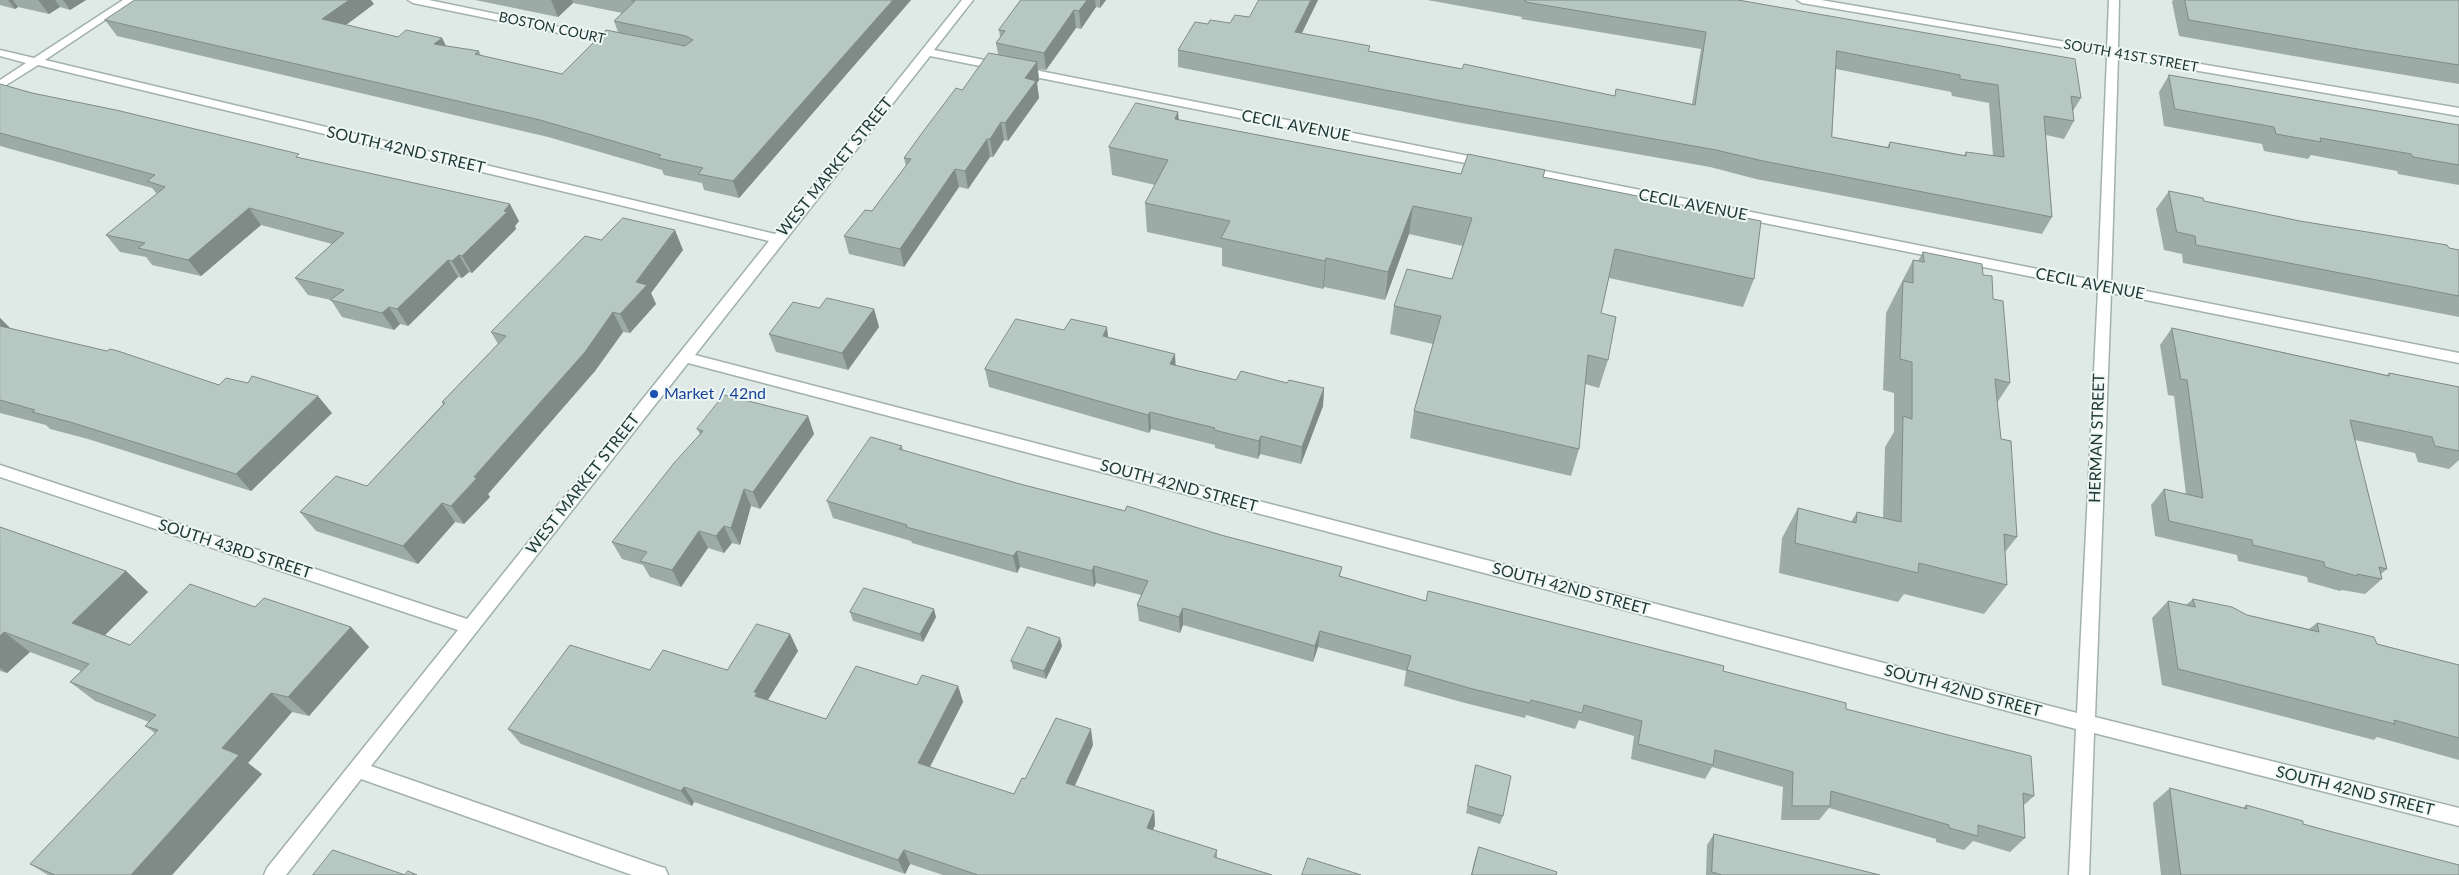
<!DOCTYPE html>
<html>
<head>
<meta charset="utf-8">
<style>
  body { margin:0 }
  canvas { display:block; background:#dfeae6 }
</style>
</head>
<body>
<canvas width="2459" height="875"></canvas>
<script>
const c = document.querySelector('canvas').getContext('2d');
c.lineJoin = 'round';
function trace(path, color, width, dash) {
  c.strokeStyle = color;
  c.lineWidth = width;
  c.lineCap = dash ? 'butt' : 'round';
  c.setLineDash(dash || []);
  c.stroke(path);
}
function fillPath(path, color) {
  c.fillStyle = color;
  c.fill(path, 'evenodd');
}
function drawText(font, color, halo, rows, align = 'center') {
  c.font = font + ' Lato,sans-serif';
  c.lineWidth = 4;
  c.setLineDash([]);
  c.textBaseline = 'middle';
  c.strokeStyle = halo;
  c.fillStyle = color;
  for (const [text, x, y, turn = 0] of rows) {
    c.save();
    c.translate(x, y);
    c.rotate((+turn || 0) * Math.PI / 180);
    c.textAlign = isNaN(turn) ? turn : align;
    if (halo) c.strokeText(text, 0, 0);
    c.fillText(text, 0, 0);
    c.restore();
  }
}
const minor = new Path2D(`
  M123 0H135L45 60 775 234 962 0H973L934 50 1489 160 1491 163 1489 166 1485 167 930 56 695 355 2077 713 2098 290 1525 175 1519 171 1525 167 2098 281 2107 55 1802 3 1797 0H1821L2107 49 2109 0H2119L2118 50 2459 108V116L2118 57 2111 284 2459 353V363L2111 293 2095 717 2459 808V826L2094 733 2089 875H2069L2076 729 688 363 371 766 658 866 665 868 668 875H632L361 779 286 875H264L267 868 458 630 0 477V465L467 619 769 241 38 65 0 89V80L26 63 0 56V50L34 58Z
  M408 0H429L617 39 623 42 617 45 413 3Z`);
const wall = new Path2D(`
  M0 0H86L70 10 60 7 49 14 18 7 15 9 0 5Z
  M475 0H911L739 198 704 190 702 183 664 175 662 170 548 137 117 36 105 20 374 4 346 25 398 37 442 38 446 46 479 51 481 56 562 74 618 32 614 21 622 13 573 3 558 17Z
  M1021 0H1106L1100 8 1096 7 1081 29 1076 28 1046 70 1038 69 1039 80 1037 83 1039 98 1008 141 1004 140 993 157H990L968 189 959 187 904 267 849 254 844 236 872 211 906 166 904 158 962 90 998 54 996 43 1000 37 999 30Z
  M1318 0 1302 33 1370 51 1462 69 1615 96 1692 104 1701 49 1521 19 1522 17 1427 0H1738L2081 98 2073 111 2074 121 2064 139 2046 135 2052 217 2042 234 1756 179 1710 167 1456 122 1178 67V50L1208 24 1230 23 1249 17ZM1836 69 1951 92 1952 96 1989 103 1993 156 1966 152 1964 155 1890 142 1887 147 1832 137Z
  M2173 0H2459V84L2351 66 2179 36 2172 2Z
  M2169 75 2459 125V185L2398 174 2397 171 2311 155 2308 159 2264 151 2262 144 2164 126 2159 92Z
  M0 84 32 93 301 158 519 221 515 226 516 229 472 273 469 272 462 278 458 277 408 326 400 324 394 330 342 317 331 300 308 295 295 278 332 244 261 225 201 276 152 265 146 257 120 252 106 235 157 194 152 188 0 146Z
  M1178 112 1179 120 1461 174 1543 177 1754 279 1743 307 1609 278 1601 313 1608 360 1599 388 1585 384 1579 449 1571 476 1410 438 1414 411 1433 344 1390 334 1394 306 1452 279 1463 246 1409 234 1385 300 1324 287 1323 289 1222 266V248L1147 232 1145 203 1155 185 1112 175 1109 147Z
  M2169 191 2204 201 2300 221 2459 250V317L2183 263 2182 254 2164 250 2156 209Z
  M601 240 683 250 651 293 656 304 630 333 623 332 595 371 488 494 490 497 464 524 455 522 418 564 316 531 300 512 367 486 443 404 442 402 498 344 491 332Z
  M1923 252 1983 275 1993 299 2010 383 1997 403 2001 439 2017 537 2005 552 2007 585 1984 614 1904 594 1898 602 1779 573 1782 538 1798 508 1851 522 1857 512 1883 518 1885 447 1894 432V393L1883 390 1886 313 1913 260 1918 261Z
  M819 308 874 309 879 327 848 370 776 352 769 334Z
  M0 318 10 328 219 385 332 413 251 491 88 439 50 429 46 425 0 413Z
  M2172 328 2387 375 2389 373 2459 387V460L2449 469 2418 462 2415 453 2355 440 2387 569 2381 574 2382 579 2365 594 2342 590 2340 591 2308 582 2307 577 2238 561 2237 555 2155 536 2151 505 2164 489 2186 494 2174 396 2168 395 2160 345Z
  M1064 330 1108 337 1175 354V365L1236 380 1287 383 1324 388 1323 406 1301 464 1260 454 1258 459 1215 448V445L1151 429 1149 433 989 387 985 369Z
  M808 416 814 434 760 509 751 506 740 545 732 543 724 553 708 548 681 587 650 577 643 565 622 559 612 542 700 434 697 429Z
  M902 446 903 451 1020 484 1221 535 1342 567 1340 576 1426 601 1723 671 1846 709 2034 796 2024 805 2025 838 2010 852 1973 841 1964 850 1936 842V839L1829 808 1819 820H1781L1783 787 1712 767 1705 779 1631 759 1634 736 1579 720 1575 729 1526 715 1525 718 1465 703 1404 686 1406 671 1318 647 1313 662 1183 625 1180 633 1139 621 1137 605 1141 595 1096 583 1094 587 1020 567 1017 573 912 543 911 541 833 518 827 501Z
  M0 527 126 571 148 592 105 635 130 645 255 607 351 627 369 647 309 716 292 712 248 763 262 774 172 875H48L30 864 155 733 145 726 149 722 95 701 70 682 81 671 30 652 7 673 0 671Z
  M2193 599 2247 615 2309 629 2317 623 2377 644 2459 665V760L2377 737 2374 740 2162 685 2152 618 2168 601 2186 605Z
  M850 612 936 617 923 642 853 621Z
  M790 634 798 651 768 700 826 719 917 685 958 686 963 702 930 767 1014 794 1025 779 1093 745 1075 786 1154 811 1155 825 1153 830 1217 850V858L1272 875H943L910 864 905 874 694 802 692 806 521 744 508 729 650 670H727Z
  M1062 646 1046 679 1013 669 1011 661Z
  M1476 765 1503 816 1500 824 1466 813Z
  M2170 788 2243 808 2246 805 2459 875H2161L2153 803Z
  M1714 834 1880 875H1706L1707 845Z
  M1479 847 1556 875H1471L1474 862Z`);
const shadedWall = new Path2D(`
  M8 0H13L18 7 15 9Z
  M38 0H55L60 7 49 14Z
  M63 0H86L70 10Z
  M349 0H371L374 4 331 36 322 19Z
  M551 0H572L573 3 558 17Z
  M893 0H911L739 198 733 181Z
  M1087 0H1095L1096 7 1081 29 1079 11Z
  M1100 0H1106L1100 8Z
  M1311 0H1318L1294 49 1295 32Z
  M1074 10 1076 28 1046 70 1044 53Z
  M442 38 450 54 434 44Z
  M1037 62 1039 80 1037 83 1039 98 1008 141 1005 123 1025 78Z
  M1178 112 1179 140 1175 119Z
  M1001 122 1004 140 993 157 990 139Z
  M987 139 990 157 968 189 965 171Z
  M955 169 959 187 904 267 900 249Z
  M510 204 519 221 515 226 516 229 472 273 462 256Z
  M1413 206 1409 234 1385 300 1388 272Z
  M249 208 261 225 201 276 188 260Z
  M675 230 683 250 651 293 656 304 630 333 620 314 636 282Z
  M459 255 469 272 462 278 452 261Z
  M1326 258 1324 287 1323 289 1325 261Z
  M448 260 458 277 408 326 397 309Z
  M389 307 400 324 394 330 382 313Z
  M874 309 879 327 848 370 842 353Z
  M613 312 623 332 595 371 488 494 490 497 464 524 451 506 474 477Z
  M0 318 12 330 0 339Z
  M1107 327 1109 345 1103 336Z
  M1175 354 1176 371 1170 364Z
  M1324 388 1323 406 1301 464 1302 447Z
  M318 396 332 413 251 491 236 474Z
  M1150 412 1151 429 1149 433 1148 415Z
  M808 416 814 434 760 509 753 492Z
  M1261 436 1260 454 1258 459 1259 441Z
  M744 489 751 506 740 545 731 528Z
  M442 503 455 522 418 564 403 546Z
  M724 526 732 543 724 553 716 536Z
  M699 531 708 548 681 587 672 570Z
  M1017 551 1020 567 1017 573 1013 556Z
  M1094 566 1096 583 1094 587 1092 571Z
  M126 571 148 592 97 643 72 623Z
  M1183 608V625L1180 633 1179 617Z
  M934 609 936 617 923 642 920 634Z
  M351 627 369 647 309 716 288 697Z
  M1320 631 1318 647 1313 662 1315 646Z
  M4 632 30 652 7 673 0 668V636Z
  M790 634 798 651 764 706 755 696 754 692Z
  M1060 638 1062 646 1046 679 1044 671Z
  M958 686 963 702 924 778 918 763Z
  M271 693 292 712 248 763 262 774 172 875H131L222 748Z
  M1091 729 1093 745 1069 798 1066 783Z
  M684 787 694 802 692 806 681 791Z
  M1154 811 1155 825 1148 843 1147 828Z
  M904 850 910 864 905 874 898 860Z`);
const building = new Path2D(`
  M135 0H349L322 19 398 37 406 30 442 38 434 44 479 51 475 54 562 74 606 30 685 46 693 40 686 36 614 21 635 1 631 0H893L733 181 698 174 703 168 658 158 661 155 540 120 105 20Z
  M1021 0H1087L1079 11 1074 10 1044 53 996 43 1005 31 999 30Z
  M1259 0H1311L1295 32 1370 46 1368 51 1462 69 1464 64 1615 96 1616 89 1695 105 1706 32 1525 2V0H1524H1738L2075 59 2081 98 2071 96 2074 121 2044 116 2052 217 1763 161 1716 150 1458 104 1178 50 1195 22 1208 24 1210 20 1230 23 1235 15 1249 17ZM1837 51 1960 75V79L1998 85 2004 157 1966 152V156L1890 142 1889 148 1832 137Z
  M2185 0H2459V65L2363 50 2189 20Z
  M989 53 1037 62 1025 78 1036 81 1005 123 1001 122 990 139H987L965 171 955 169 900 249 844 236 865 210 872 211 911 159 904 158 922 133 956 88 962 90Z
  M2169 75 2459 125V165L2413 157 2411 154 2320 138 2321 142 2276 134 2274 127 2175 109Z
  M0 84 32 93 116 110 299 154 296 157 510 204 504 211 507 212 462 256 459 255 452 261 448 260 397 309 389 307 382 313 330 300 344 290 295 278 344 233 249 208 188 260 138 248 145 243 106 235 165 187 147 181 155 175 0 133Z
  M1136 103 1178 112 1175 119 1461 174 1468 154 1545 170 1543 177 1761 221 1754 279 1615 249 1601 313 1616 317 1608 360 1588 355 1579 449 1414 411 1441 316 1394 306 1407 269 1452 279 1472 218 1413 206 1388 272 1326 258 1325 261 1221 238 1230 221 1145 203 1168 160 1109 147Z
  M2169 191 2203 198 2204 201 2300 221 2447 245 2449 248 2459 250V296L2196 245 2195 236 2177 232Z
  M623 218 675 230 636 282 647 285 620 314 613 312 585 352 474 477 477 478 451 506 442 503 403 546 300 512 336 476 367 486 445 403 442 402 506 336 491 332 585 236 601 240Z
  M1923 252 1982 264 1983 275 1992 276 1993 299 2003 301 2010 383 1995 379 2001 439 2011 441 2017 537 2004 534 2007 585 1919 563 1918 573 1795 543 1798 508 1856 523 1857 512 1901 522 1903 416 1912 419V362L1900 359 1903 281 1913 283V260L1924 262Z
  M827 298 874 309 842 353 769 334 793 302 819 308Z
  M1016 319 1064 330 1071 319 1107 327 1103 336 1175 354 1170 364 1236 380 1241 371 1287 383 1289 380 1324 388 1302 447 1261 436 1259 441 1214 430 1215 428 1150 412 1148 415 985 369Z
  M0 326 107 351 110 349 118 351 219 385 226 378 248 383 252 376 318 396 236 474 70 422 32 412 35 410 0 400Z
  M2172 328 2389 376V373L2459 387V451L2435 446 2432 437 2350 420 2387 569 2379 567 2382 579 2357 574V576L2325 567 2324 562 2253 545 2252 540 2169 521 2164 489 2203 498 2187 380 2181 379Z
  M724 395 808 416 753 492 744 489 731 528 724 526 716 536 699 531 672 570 640 561 647 552 612 542 674 463 703 431 697 429Z
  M871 437 902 446 899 449 1020 484 1125 511 1127 506 1221 535 1342 567 1339 576 1426 601 1428 591 1724 666 1723 671 1846 703V709L2031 756 2034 796 2023 793 2025 838 1978 825V836L1949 828V825L1831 791 1830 806H1792L1793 772 1715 750 1713 765 1638 744 1642 721 1584 705 1582 713 1531 700 1530 703 1469 688 1407 670 1411 656 1320 631 1315 646 1183 608 1179 617 1137 605 1148 581 1094 566 1092 571 1017 551 1013 556 906 527 907 525 827 501Z
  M0 527 126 571 72 623 130 645 190 584 255 607 264 598 351 627 288 697 271 693 222 748 239 755 131 875H55L30 864 158 730 145 726 156 715 70 682 89 664 4 632 0 636Z
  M864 588 934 609 920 634 850 612Z
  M2193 599 2232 607 2247 615 2319 632 2317 623 2374 637 2377 644 2459 665V738L2394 720 2395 724 2178 669 2168 601 2195 607Z
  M757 624 790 634 754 692 757 693 755 696 826 719 856 666 917 685 922 675 958 686 918 763 1014 794 1022 778 1025 779 1056 718 1091 729 1066 783 1154 811 1147 828 1217 850 1214 857 1272 875H978L904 850 898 860 684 787 681 791 508 729 570 645 650 670 663 650 727 670Z
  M1028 627 1060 638 1044 671 1011 661Z
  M1476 765 1511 776 1503 816 1468 806Z
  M2170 788 2247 809 2246 805 2303 821V824L2325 830 2459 865V875H2181Z
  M1714 834 1880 875H1722L1712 872Z
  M1479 847 1557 872 1556 875H1472Z
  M333 850 405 875H313Z
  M1308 858 1361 875H1302Z
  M408 871 417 875H405Z`);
const markers = [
  [654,394,5,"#1a4fb4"]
];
const farStreetnames = [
  ["BOSTON COURT",552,28,12],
  ["SOUTH 41ST STREET",2131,56,10]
];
const streetNames = [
  ["CECIL AVENUE",1296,126,11],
  ["SOUTH 42ND STREET",406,150,13],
  ["WEST MARKET STREET",835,167,-51],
  ["CECIL AVENUE",1693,205,11],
  ["CECIL AVENUE",2090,284,11],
  ["HERMAN STREET",2097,438,-88],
  ["WEST MARKET STREET",583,484,-52],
  ["SOUTH 42ND STREET",1179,486,15],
  ["SOUTH 43RD STREET",235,549,18],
  ["SOUTH 42ND STREET",1571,589,15],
  ["SOUTH 42ND STREET",1963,691,15],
  ["SOUTH 42ND STREET",2355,791,14]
];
const transitNames = [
  ["Market / 42nd",664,394]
];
trace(minor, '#a2b1ae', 3);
fillPath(minor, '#fff');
fillPath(wall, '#9daba7');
fillPath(shadedWall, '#808b88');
fillPath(building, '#b7c7c2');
trace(building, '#808b88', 1);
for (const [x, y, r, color] of markers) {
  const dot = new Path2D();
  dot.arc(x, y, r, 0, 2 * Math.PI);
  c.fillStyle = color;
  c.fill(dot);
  trace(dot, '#eff7f4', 2);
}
drawText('14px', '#203936', '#eff7f4', farStreetnames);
drawText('16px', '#203936', '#eff7f4', streetNames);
drawText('16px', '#164399', '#eff7f4', transitNames, 'left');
</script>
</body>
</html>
